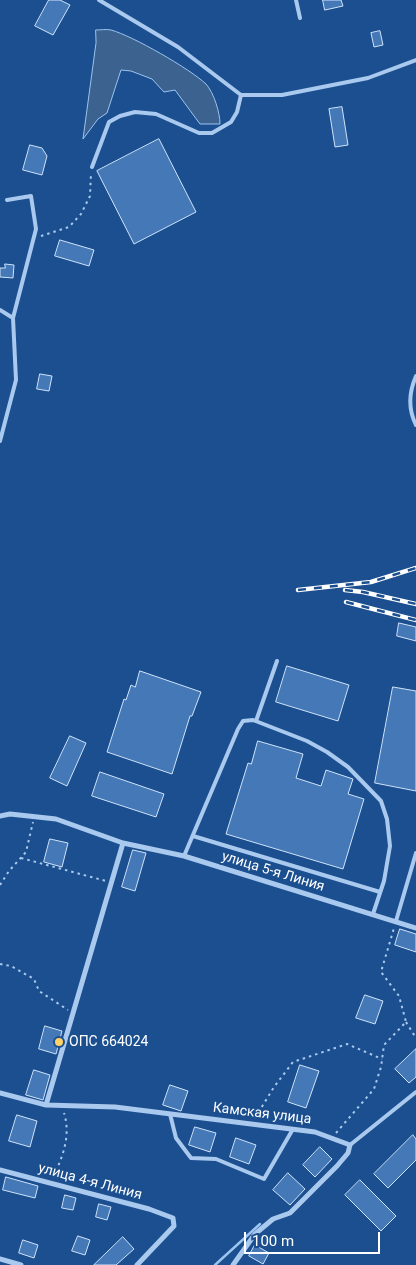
<!DOCTYPE html>
<html>
<head>
<meta charset="utf-8">
<style>
  body { margin:0 }
  #map { position:relative; width:416px; height:1265px; overflow:hidden; background:#1b4f8f; font-family:Roboto,sans-serif }
  canvas { display:block }
  .scale { position:absolute; left:244px; top:1232px; width:136px; height:22px; box-sizing:border-box; border:2px solid #fff; border-top:0; padding-left:6px; font-size:15px; line-height:18px; white-space:nowrap; color:#fff; -webkit-text-stroke:4px #1b4f8f; paint-order:stroke }
</style>
</head>
<body>
<div id="map">
<canvas width="416" height="1265"></canvas>
<div class="scale">100 m</div>
</div>
<script>
const c = document.querySelector('canvas').getContext('2d');
c.lineJoin = 'round';
function fillPath(path, color) {
  c.fillStyle = color;
  c.fill(path, 'evenodd');
}
function trace(path, color, width, dash) {
  c.strokeStyle = color;
  c.lineWidth = width;
  c.lineCap = dash ? 'butt' : 'round';
  c.setLineDash(dash || []);
  c.stroke(path);
}
function drawText(font, color, halo, rows, align = 'center') {
  c.font = font + ' Roboto,sans-serif';
  c.lineWidth = 4;
  c.setLineDash([]);
  c.textBaseline = 'middle';
  c.strokeStyle = halo;
  c.fillStyle = color;
  for (const [text, x, y, turn = 0] of rows) {
    c.save();
    c.translate(x, y);
    c.rotate((+turn || 0) * Math.PI / 180);
    c.textAlign = isNaN(turn) ? turn : align;
    if (halo) c.strokeText(text, 0, 0);
    c.fillText(text, 0, 0);
    c.restore();
  }
}
const water = new Path2D(`
  M96 30C101 30 106 29 111 30 133 36 190 69 206 84 214 93 220 113 220 124H200L175 90 164 92 152 79 131 71 121 70 107 113 98 119 83 139 96 43Z`);
const stream = new Path2D(`
  M215 1265 260 1224`);
const building = new Path2D(`
  M49 0H60L70 5 53 35 35 26Z
  M323 0H341L343 6 325 10Z
  M380 31 383 45 374 47 371 33Z
  M342 107 348 145 335 147 329 109Z
  M159 139 196 212 134 244 97 171Z
  M30 145 42 148 47 156 42 175 23 170Z
  M60 240 94 250 89 266 55 256Z
  M5 264 14 265 13 278 0 277V268H5Z
  M40 374 52 376 49 391 37 389Z
  M399 623 416 627V641L397 636Z
  M287 666 349 685 338 721 276 702Z
  M140 671 201 692 192 716H190L172 774 107 752 124 699 126 700 131 685 135 687Z
  M393 687 416 691V791L375 783Z
  M70 736 86 743 67 786 50 778Z
  M258 741 303 754 296 778 321 786 326 770 353 779 348 794 364 799 343 869 226 834 248 763 251 764Z
  M100 772 164 794 156 817 92 796Z
  M50 839 68 843 62 867 44 862Z
  M133 850 146 853 135 891 122 887Z
  M400 929 416 934V952L395 945Z
  M365 995 383 1001 375 1024 356 1018Z
  M45 1026 62 1031 56 1054 39 1049Z
  M416 1049V1077L409 1083 395 1069Z
  M300 1065 319 1071 306 1108 288 1102Z
  M34 1070 50 1075 43 1100 26 1095Z
  M170 1085 188 1091 181 1111 163 1105Z
  M17 1115 37 1121 30 1147 9 1141Z
  M195 1127 216 1133 210 1152 189 1145Z
  M413 1135 416 1139V1160L388 1188 374 1174Z
  M236 1138 256 1145 249 1164 230 1157Z
  M320 1147 332 1159 315 1177 303 1165Z
  M288 1173 305 1189 290 1205 273 1190Z
  M6 1177 38 1186 35 1198 3 1190Z
  M360 1180 396 1216 381 1231 345 1195Z
  M65 1195 76 1198 73 1210 62 1208Z
  M99 1204 111 1207 107 1220 96 1217Z
  M78 1236 90 1240 85 1255 72 1251Z
  M123 1237 134 1249 116 1265H94Z
  M23 1240 38 1245 34 1258 19 1253Z
  M255 1245 269 1253 263 1264 249 1256Z`);
const path = new Path2D(`
  M41 236 69 227 81 214 90 196 91 173
  M21 858 106 881
  M0 885 9 871 26 852 33 822
  M0 964 11 966 34 979 39 991 68 1010
  M406 1022 416 1038
  M255 1118 274 1087 293 1062 347 1044 382 1059
  M336 1133 374 1089 381 1067 384 1045 406 1022 399 996 381 972 394 928
  M53 1177C63 1157 71 1135 64 1113`);
const service = new Path2D(`
  M99 0 178 47 241 95H282L368 78 416 60
  M296 0 300 18
  M92 167 109 122 120 116 135 112 156 114 199 133H212L231 122 237 112 241 95
  M7 200 31 196 36 229 13 318
  M0 310 13 318 16 380 0 441
  M416 376C409 392 408 409 416 425
  M256 721 277 661
  M193 836 380 892
  M184 856 238 729 243 721 253 720 307 741 327 752 348 767 381 801 387 819 390 846 384 881 373 914
  M396 921 416 853
  M170 1114 176 1138 191 1158 216 1159 264 1179 293 1129
  M350 1145 416 1092`);
const minor = new Path2D(`
  M0 816 10 814 56 819 123 843 184 856 416 928
  M0 1093 46 1105 115 1107 315 1132 350 1145 348 1153 337 1166 290 1213 273 1219 255 1234 233 1265
  M46 1105 123 843
  M0 1170 149 1209 173 1218 174 1226 137 1265
  M0 1259 21 1265`);
const rail = new Path2D(`
  M298 590 371 582 416 568
  M345 590 363 592 416 604
  M346 602 416 620`);
const markers = [
  [59,1042,5,"#ffd166"]
];
const streetNames = [
  ["улица 5-я Линия",273,872,17],
  ["Камская улица",262,1114,7],
  ["улица 4-я Линия",90,1182,15]
];
const poiNames = [
  ["ОПС 664024",69,1042]
];
fillPath(water, '#3c6290');
trace(water, '#9cc4f0', 1);
trace(stream, '#9cc4f0', 2.5);
fillPath(building, '#4478b7');
trace(building, '#cfe3fa', 1);
trace(path, '#a9c9ee', 2, [2.5, 4]);
trace(service, '#a9c9ee', 4);
trace(minor, '#a9c9ee', 5);
trace(rail, '#fff', 4.5);
trace(rail, '#1b4f8f', 2.5, [8]);
for (const [x, y, r, color] of markers) {
  const dot = new Path2D();
  dot.arc(x, y, r, 0, 2 * Math.PI);
  c.fillStyle = color;
  c.fill(dot);
  trace(dot, '#1b4f8f', 2);
}
drawText('14px', '#fff', '#1b4f8f', streetNames);
drawText('14px', '#fff', '#1b4f8f', poiNames, 'left');
</script>
</body>
</html>
